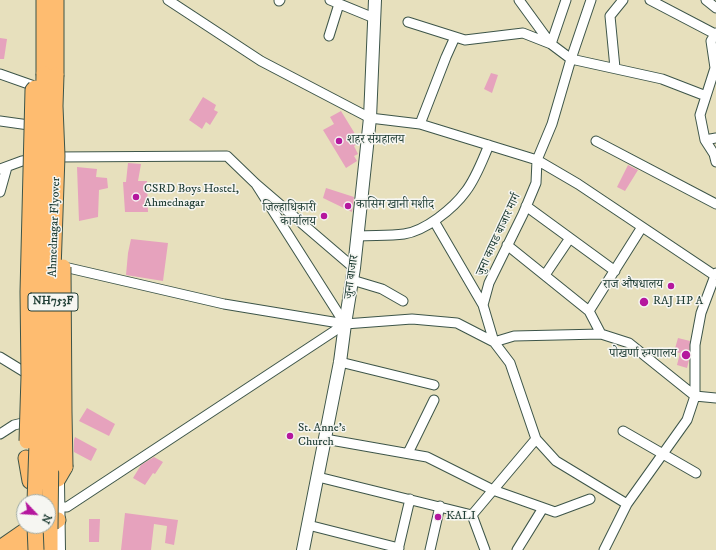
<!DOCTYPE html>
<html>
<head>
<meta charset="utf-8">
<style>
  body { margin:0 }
  #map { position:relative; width:716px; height:550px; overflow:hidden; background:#e7e0bd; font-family:"IM FELL DW Pica",serif }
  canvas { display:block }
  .north { position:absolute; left:16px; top:494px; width:40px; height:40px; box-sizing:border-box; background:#f6f6f2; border:1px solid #a0aca6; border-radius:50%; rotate:115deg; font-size:11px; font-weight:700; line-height:16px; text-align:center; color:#1f3d34 }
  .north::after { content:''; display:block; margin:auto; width:14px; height:18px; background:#b5179e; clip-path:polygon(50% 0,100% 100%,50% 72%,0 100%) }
</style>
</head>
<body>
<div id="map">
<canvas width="716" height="550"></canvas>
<div class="north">N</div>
</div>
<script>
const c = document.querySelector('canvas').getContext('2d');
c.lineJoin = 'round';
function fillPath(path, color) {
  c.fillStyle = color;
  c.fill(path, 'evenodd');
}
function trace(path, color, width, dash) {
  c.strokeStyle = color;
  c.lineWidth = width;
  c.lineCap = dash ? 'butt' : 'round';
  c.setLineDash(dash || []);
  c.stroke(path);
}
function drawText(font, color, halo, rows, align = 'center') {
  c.font = font + ' "IM FELL DW Pica","Noto Serif Devanagari",serif';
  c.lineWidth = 3;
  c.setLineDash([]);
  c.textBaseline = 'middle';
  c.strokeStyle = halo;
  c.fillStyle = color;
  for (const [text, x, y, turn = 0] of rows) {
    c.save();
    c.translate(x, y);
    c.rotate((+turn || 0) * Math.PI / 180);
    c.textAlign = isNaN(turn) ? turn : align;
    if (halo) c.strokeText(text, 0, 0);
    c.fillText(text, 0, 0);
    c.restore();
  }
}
const building = new Path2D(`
  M0 38 7 39 4 59H0Z
  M491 73 498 75 492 93 484 89Z
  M203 97 216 105 214 110 218 112 210 125 206 122 202 129 189 120Z
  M341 111 360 142 354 146 358 154 354 156 357 161 346 168 323 130 334 124 330 117Z
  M128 163 141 164 138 181H147L148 212H125L123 182H126Z
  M628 165 638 170 625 191 617 187Z
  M77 167 97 169 96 177 107 178 108 188 99 190 98 217 79 221Z
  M326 188 354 197 352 212 323 198Z
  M131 239 168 243 163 281 126 275 128 253Z
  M678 338 690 341 689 360 687 368 677 365 680 353 674 352Z
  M87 408 115 424 109 436 79 421Z
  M75 437 97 449 91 461 74 452V440Z
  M154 457 163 462 155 474 153 473 145 485 133 478 141 465Z
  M125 513 178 520 174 545 165 543 167 526 154 524 151 550H121Z
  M89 519H100L99 542H89Z`);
const minor = new Path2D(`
  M168 0 261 61 370 118 420 124 537 160 578 184 714 275
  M330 0 374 18
  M519 0 551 44 571 59 662 79 706 96
  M591 0 571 59 552 124 537 160 536 183 523 214 489 283 483 305 494 342 510 363 536 439 556 461 627 504
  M650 0 715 34
  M706 0 716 8
  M279 1 280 0
  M408 22 465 40 523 33 551 44 566 0
  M716 33 711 41 715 68 700 115 705 140 714 154 716 162
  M329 36 339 4
  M615 68 610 16 623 0
  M0 74 37 87
  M0 121 36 126
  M420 124 446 57 455 37
  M705 140 716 138
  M596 141 716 204
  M54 157 227 156 256 184 354 268
  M0 169 22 161 35 159
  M256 184 345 324 412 319 457 323 494 342 514 336 601 334 629 343 695 396 716 398
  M0 192 7 167
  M526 206 615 271
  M434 221 483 305
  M358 236C373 235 389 236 404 234 425 231 453 209 466 191 476 178 482 161 489 145
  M507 245 589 311 642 227
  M545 275 570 238
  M352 280 382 289 403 301
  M589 311 601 334
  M0 357 31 376
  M340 362 434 385
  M623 431 696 473
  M0 434 14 425 31 421
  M325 439 427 457 493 490 555 512 590 499
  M408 453 434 400
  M318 477 472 515 536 439
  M58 507H67L345 324 224 304 60 266
  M472 515 485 550
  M308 525 399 548
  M398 550 410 499
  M430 550 440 506
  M517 550 543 508
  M604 550 627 504 687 420 695 396V345L701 313 716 273`);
const tertiary = new Path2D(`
  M58 483 59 550
  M303 550 340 362 345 324 354 268 370 118 375 0`);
const trunk = new Path2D(`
  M56 0V75
  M44 74V0
  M26 458 30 481
  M58 479 65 467
  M0 548 32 526
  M16 550 58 520
  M50 550V529`);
const trunkBridge = new Path2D(`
  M63 267 64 412 65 467
  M27 441 29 376 28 292 33 90 35 88
  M35 502 39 383 44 74
  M35 526 36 550
  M50 529 53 270 57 156 55 106 56 75`);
const markers = [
  [339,141,4,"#b5179e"],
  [136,197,4,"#b5179e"],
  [348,206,4,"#b5179e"],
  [324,216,4,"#b5179e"],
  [671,286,4,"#b5179e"],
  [644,302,5,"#b5179e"],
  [686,355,5,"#b5179e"],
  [290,436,4,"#b5179e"],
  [438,517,4,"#b5179e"]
];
const shields = [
  [53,302,50]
];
const shieldNames = [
  ["NH753F",53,302]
];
const poiNames = [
  ["शहर संग्रहालय",347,141],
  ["CSRD Boys Hostel,",144,190],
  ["Ahmednagar",144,204],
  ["कासिम खानी मशीद",356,206],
  ["जिल्हाधिकारी",316,209,"right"],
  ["कार्यालय",316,223,"right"],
  ["राज औषधालय",663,286,"right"],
  ["RAJ HP A",653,302],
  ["पोखर्णा रुग्णालय",677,355,"right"],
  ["St. Anne's",298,429],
  ["Church",298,443],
  ["KALI",446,517]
];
const streetNames = [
  ["Ahmednagar Flyover",55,227,-88],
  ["जुना कापड बाजार मार्ग",499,235,-65],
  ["जुना बाजार",352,277,-82]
];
fillPath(building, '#e6a2bd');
trace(minor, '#3d5549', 11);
trace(tertiary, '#3d5549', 14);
trace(trunk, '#3d5549', 17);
trace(minor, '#fff', 9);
trace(tertiary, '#fff', 12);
trace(trunk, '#febc70', 15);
trace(trunkBridge, '#3d5549', 17, []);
trace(trunkBridge, '#febc70', 15);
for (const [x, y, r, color] of markers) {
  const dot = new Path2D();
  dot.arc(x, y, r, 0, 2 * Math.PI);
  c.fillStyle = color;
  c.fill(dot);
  trace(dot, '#f6f6f2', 1.5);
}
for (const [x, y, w] of shields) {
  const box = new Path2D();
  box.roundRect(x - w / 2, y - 9, w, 18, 3);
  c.fillStyle = '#f6f6f2';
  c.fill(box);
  trace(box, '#1f3d34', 1);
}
drawText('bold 11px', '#1f3d34', null, shieldNames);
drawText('12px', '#1f3d34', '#f6f6f2', poiNames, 'left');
drawText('12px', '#1f3d34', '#f6f6f2', streetNames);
</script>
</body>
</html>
